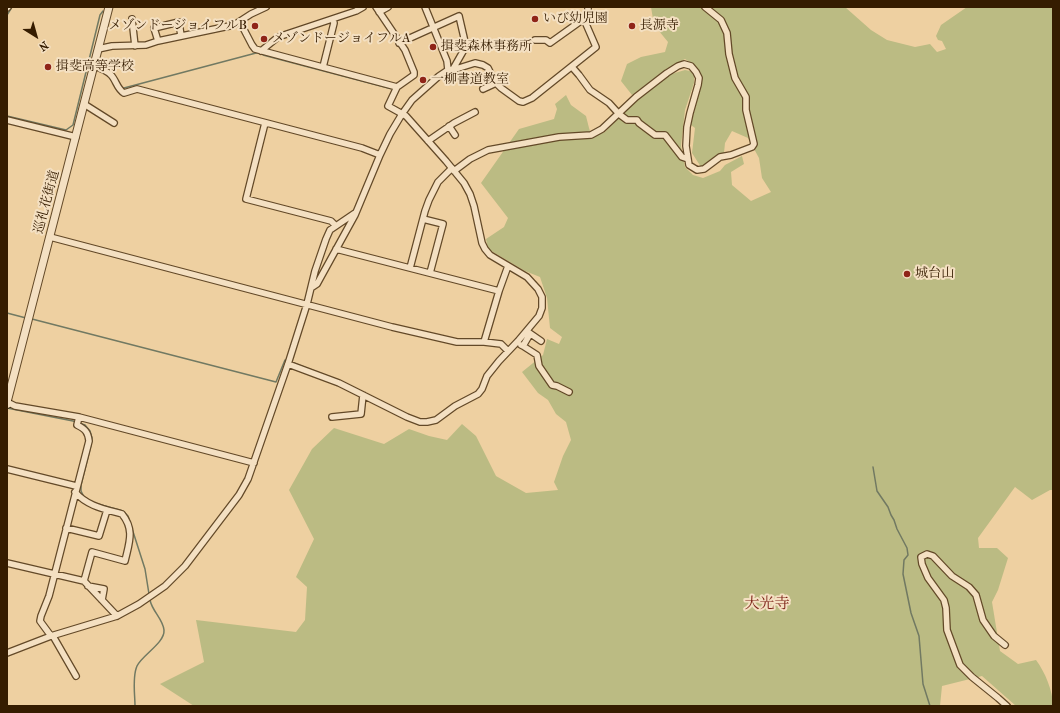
<!DOCTYPE html>
<html>
<head>
<meta charset="utf-8">
<style>
  body { margin:0 }
  #map { position:relative; width:1060px; height:713px; overflow:hidden; background:#eed0a1; font-family:"IM FELL French Canon",serif }
  canvas { display:block }
  .frame { position:absolute; inset:0; border:8px solid #351c00; pointer-events:none }
  .north { position:absolute; left:16px; top:16px; width:40px; height:40px; -webkit-text-stroke:3px #f4e0c2; paint-order:stroke; rotate:143deg; font-size:11px; font-weight:700; line-height:16px; text-align:center; color:#351c00 }
  .north::after { content:''; display:block; margin:auto; width:14px; height:18px; background:#351c00; clip-path:polygon(50% 0,100% 100%,50% 72%,0 100%) }
</style>
</head>
<body>
<div id="map">
<canvas width="1060" height="713"></canvas>
<div class="frame"></div>
<div class="north">N</div>
</div>
<script>
const c = document.querySelector('canvas').getContext('2d');
c.lineJoin = 'round';
function fillPath(path, color) {
  c.fillStyle = color;
  c.fill(path, 'evenodd');
}
function trace(path, color, width, dash) {
  c.strokeStyle = color;
  c.lineWidth = width;
  c.lineCap = dash ? 'butt' : 'round';
  c.setLineDash(dash || []);
  c.stroke(path);
}
function drawText(font, color, halo, rows, align = 'center') {
  c.font = font + ' "IM FELL French Canon","Noto Serif JP",serif';
  c.lineWidth = 4;
  c.setLineDash([]);
  c.textBaseline = 'middle';
  c.strokeStyle = halo;
  c.fillStyle = color;
  for (const [text, x, y, turn = 0] of rows) {
    c.save();
    c.translate(x, y);
    c.rotate((+turn || 0) * Math.PI / 180);
    c.textAlign = isNaN(turn) ? turn : align;
    if (halo) c.strokeText(text, 0, 0);
    c.fillText(text, 0, 0);
    c.restore();
  }
}
const green = new Path2D(`
  M651 7H845L871 30 887 40 915 47 930 44 937 52 946 49 942 41 938 40 936 36 941 25 967 7H1053V490H1050L1032 500 1015 487 978 538 979 548H997L1008 558 998 590 992 602 1000 651 1018 664 1036 660C1045 672 1053 691 1053 706H1016L982 676 942 686 940 706H194L160 684 204 662 196 620 296 632 305 620 307 587 296 577 314 539 289 490 312 449 334 428 384 444 409 429 429 436 447 440 462 424 476 436 496 476 526 493 558 490 554 482 563 456 571 440 566 422 556 414 548 400 538 393 522 372 543 355 547 339 559 344 562 337 550 328 547 298 540 277 525 271 488 249 486 239 504 227 508 218 481 183 519 129 554 119 557 109 555 104 566 95 571 105 586 116 589 128 592 137 605 132 637 99 668 75 685 70 690 71 694 75V83L685 110 681 146 685 167 693 175 703 178 720 171 725 165 742 156 744 164 731 172 732 185 751 201 771 192 762 178 759 158 748 138 732 131 725 143 724 153 701 167 692 153 695 128 691 125C693 116 695 108 697 100 703 80 706 71 685 59L669 68 632 95 621 81 627 64 641 57 665 52 668 42 654 25Z`);
const stream = new Path2D(`
  M7 15 12 7
  M263 55 392 89
  M124 88 256 53H258
  M7 116 66 130 73 125 100 15 103 11
  M7 313 26 318
  M32 319 276 382 285 360 287 361
  M291 362 338 380
  M7 408 73 421 85 425 90 431 92 438 91 445 81 485V491L84 497
  M873 467 877 491 888 507 891 515 894 520 897 529 907 548 908 555 904 560 903 574 911 613 919 636 923 684 930 706
  M98 504 123 511 128 516 145 569 149 594
  M135 706C135 694 132 677 137 666 142 655 165 643 164 630 163 619 152 611 150 600`);
const minor = new Path2D(`
  M425 7 447 61 448 70
  M7 8 8 7
  M379 12 388 7
  M132 19 135 46
  M240 22 252 45 255 49 397 87
  M535 40H546L550 43 585 18
  M158 41 154 28 179 22 181 36
  M399 43 459 16 465 42V48L453 69
  M98 49 112 46 146 45 158 41 234 25 251 14 266 7
  M261 51 278 37 356 11 363 7
  M94 66C100 68 106 70 111 75 116 80 117 89 124 93L137 89 362 148 380 155
  M323 67 334 23 333 19
  M572 67 579 75 590 90 609 103 619 114 627 120H637L639 123 655 135H665L682 157 688 159
  M483 89 496 83
  M84 104 114 123
  M7 120 76 137
  M265 123 246 199 331 221 335 225
  M449 126 455 135
  M428 141 454 123 475 112
  M454 171 470 159 488 150 559 137 591 135 602 129 636 97 667 73 678 66 684 64 691 66 696 72 699 78 698 85 690 113 687 127 686 146 689 165 697 170 704 169 720 157 731 155 752 147 754 144 746 110V97L735 78 729 54 727 33 721 20 705 7
  M423 219 443 224 430 273
  M50 237 392 327 457 342H484L501 344 508 351
  M336 249 499 291
  M410 268 425 211 429 200 438 182 452 168
  M311 288 317 284 355 215 380 155 390 134 402 114 412 100 439 76 448 70 459 68 475 63 483 65 488 68 495 82 501 88 519 101 523 102 532 98 596 47 586 24 585 18 588 14V7
  M528 332 541 341
  M484 342 499 291 508 266
  M521 345 523 346 530 334
  M523 346 537 355 539 366 552 385 557 386 569 392
  M288 364 339 383 407 417 420 422H427L436 420 455 406 478 394 482 389 487 376 499 361 518 341 539 316 542 308V297L538 289 527 277 490 255 485 249 482 243 474 206 470 194 464 183 446 161 406 116 388 106 397 87 414 75V72L405 50 376 7
  M7 402 15 406 79 417 254 463
  M332 417 361 414 363 395
  M7 469 76 486
  M75 492C87 506 104 509 122 514 135 530 129 543 125 561L92 552 84 581
  M66 528 99 536 107 510
  M7 563 84 581 117 616
  M88 586 104 589 102 600
  M51 636 40 621 41 616 49 596 89 441C88 432 85 429 77 425L79 417
  M53 636 76 676
  M1005 645 994 636 983 620 976 595 969 587 952 576 933 556 927 554 921 557 922 564 928 578 944 600 946 608 947 630 960 665 972 677 998 698 1007 706
  M7 653 51 636 117 616 139 604 165 586 185 566 239 495 248 479 288 364 307 304 315 271 326 239 330 230 355 213`);
const tertiary = new Path2D(`
  M7 402 109 7`);
const secondary = new Path2D(`
  M7 402V404`);
const markers = [
  [535,19,4,"#8f2418"],
  [255,26,4,"#8f2418"],
  [632,26,4,"#8f2418"],
  [264,39,4,"#8f2418"],
  [433,47,4,"#8f2418"],
  [48,67,4,"#8f2418"],
  [423,80,4,"#8f2418"],
  [907,274,4,"#8f2418"]
];
const poiNames = [
  ["いび幼児園",543,19],
  ["メゾンドージョイフルB",247,26,"right"],
  ["長源寺",640,26],
  ["メゾンドージョイフルA",272,39],
  ["揖斐森林事務所",441,47],
  ["揖斐高等学校",56,67],
  ["一柳書道教室",431,80],
  ["城台山",915,274]
];
const streetNames = [
  ["巡礼花街道",47,202,-75]
];
const quarterNames = [
  ["大光寺",767,604]
];
fillPath(green, '#bbbb83');
trace(stream, '#717962', 1.5);
trace(minor, '#634928', 8);
trace(tertiary, '#634928', 9);
trace(secondary, '#351c00', 10);
trace(minor, '#f4e0c2', 5.5);
trace(tertiary, '#f4e0c2', 7);
trace(secondary, '#f4e0c2', 8);
for (const [x, y, r, color] of markers) {
  const dot = new Path2D();
  dot.arc(x, y, r, 0, 2 * Math.PI);
  c.fillStyle = color;
  c.fill(dot);
  trace(dot, '#f4e0c2', 1.5);
}
drawText('13px', '#351c00', '#f4e0c2', poiNames, 'left');
drawText('13px', '#351c00', '#f4e0c2', streetNames);
drawText('15px', '#7a1f14', '#f4e0c2', quarterNames);
</script>
</body>
</html>
